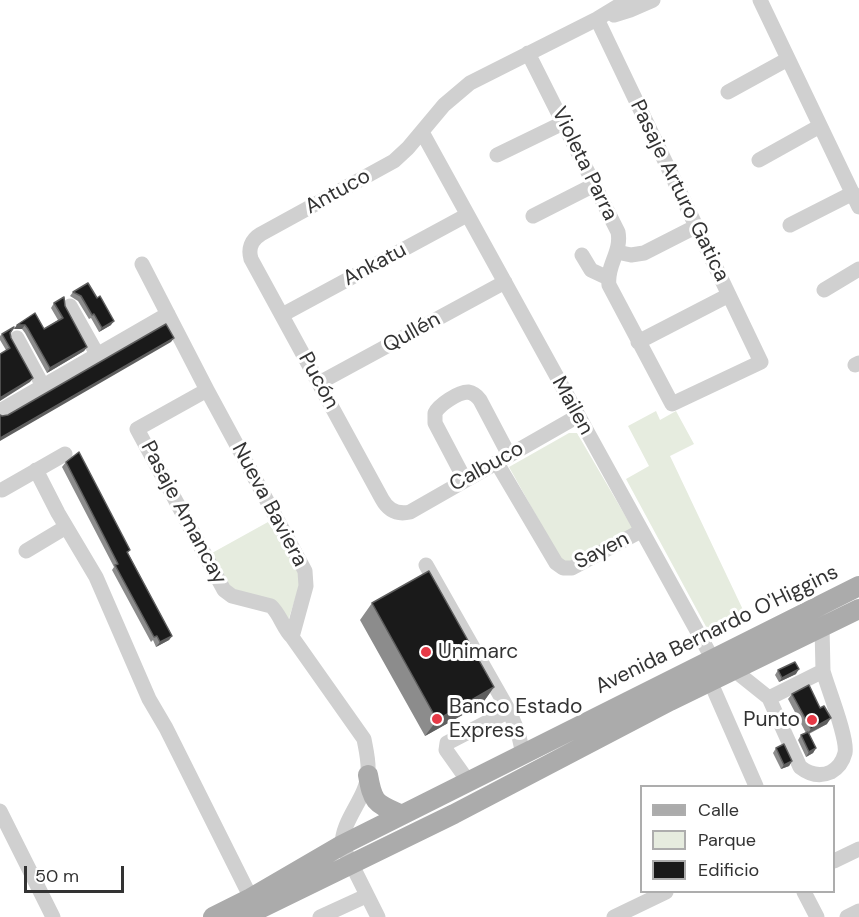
<!DOCTYPE html>
<html>
<head>
<meta charset="utf-8">
<style>
  body { margin:0 }
  #map { position:relative; width:859px; height:917px; overflow:hidden; background:#fff; font-family:"DM Sans",sans-serif }
  canvas { display:block }
  .legend { position:absolute; left:640px; top:785px; width:195px; height:108px; box-sizing:border-box; background:#fff; border:2px solid #adadad; margin:0; padding:8px 10px; list-style:none; font-size:18px; color:#333 }
  .legend li { display:flex; align-items:center; gap:12px; height:30px }
  .legend b { width:30px; border:2px solid #adadad }
  .scale { position:absolute; left:24px; top:866px; width:100px; height:27px; box-sizing:border-box; border:3px solid #333; border-top:0; padding-left:8px; font-size:18px; line-height:21px; white-space:nowrap; color:#333; -webkit-text-stroke:4px #fff; paint-order:stroke }
</style>
</head>
<body>
<div id="map">
<canvas width="859" height="917"></canvas>
<ul class="legend">
<li><b style="height:8px;background:#ababab"></b>Calle</li>
<li><b style="height:16px;background:#e6ecdf"></b>Parque</li>
<li><b style="height:16px;background:#1a1a1a"></b>Edificio</li>
</ul>
<div class="scale">50 m</div>
</div>
<script>
const c = document.querySelector('canvas').getContext('2d');
c.lineJoin = 'round';
function fillPath(path, color) {
  c.fillStyle = color;
  c.fill(path, 'evenodd');
}
function trace(path, color, width, dash) {
  c.strokeStyle = color;
  c.lineWidth = width;
  c.lineCap = dash ? 'butt' : 'round';
  c.setLineDash(dash || []);
  c.stroke(path);
}
function drawText(font, color, halo, rows, align = 'center') {
  c.font = font + ' "DM Sans",sans-serif';
  c.lineWidth = 6;
  c.setLineDash([]);
  c.textBaseline = 'middle';
  c.strokeStyle = halo;
  c.fillStyle = color;
  for (const [text, x, y, turn = 0] of rows) {
    c.save();
    c.translate(x, y);
    c.rotate((+turn || 0) * Math.PI / 180);
    c.textAlign = isNaN(turn) ? turn : align;
    if (halo) c.strokeText(text, 0, 0);
    c.fillText(text, 0, 0);
    c.restore();
  }
}
const green = new Path2D(`
  M656 411 660 420 676 411 694 444 670 456 745 614 710 634 626 479 649 466 628 426Z
  M569 433H577L633 529 568 563 561 560 509 467Z
  M268 522 297 567 300 584 288 621 229 587 212 553Z`);
const minor = new Path2D(`
  M760 0 859 207
  M614 15 630 10 653 0
  M528 53 618 232C622 252 606 266 609 285L672 404 761 362 597 19
  M728 92 788 59
  M422 132 712 658 710 681 756 786
  M497 155 563 123
  M759 160 820 126
  M533 216 594 185
  M790 225 853 193
  M617 252 631 255 644 253 697 226
  M582 255 591 270 608 278
  M142 264 207 390 305 571 306 586 292 637 364 739C366 750 369 761 368 773 367 798 342 819 342 845L378 917
  M824 290 859 269
  M70 306 97 354
  M282 315 467 215
  M17 338 43 386
  M638 342 729 295
  M855 365 859 363
  M319 383 505 282
  M207 390 137 429 224 590 232 596 271 606C280 614 283 628 292 637
  M0 411 168 314
  M578 416 410 512C397 515 388 510 382 499L251 259C248 249 251 240 261 234L394 161 408 148 444 105 470 83 597 19 628 0
  M497 463 556 563 563 568H572L641 531
  M36 470 58 513 96 577 149 699 166 728 251 898
  M465 480 435 423V413C439 405 458 392 468 392 474 393 477 396 480 400L509 455
  M2 490 65 454
  M26 551 66 527
  M426 565 509 711 518 732 523 754
  M730 663 734 670 769 698 823 671 822 627 819 620
  M769 698 800 767C809 774 820 777 831 772 838 768 843 761 845 753 848 738 828 689 823 671
  M468 781 446 750 447 743 509 711
  M0 811 53 917
  M834 861 859 849
  M804 892 817 917
  M320 917 366 896
  M614 917 666 892
  M847 917 859 911`);
const major = new Path2D(`
  M368 775C373 804 376 803 402 815
  M213 917 251 898 342 845 859 586
  M243 917 454 814 670 701 859 609`);
const wall = new Path2D(`
  M88 283 111 325 99 332 91 318 89 319 78 301 70 296 73 292Z
  M54 303 65 306 87 347 84 351 47 373 25 333 22 329H14L17 325 35 313 44 329 58 320 51 308Z
  M10 333 11 338 30 382 6 350 0 340V336L2 334Z
  M66 462 130 550 128 553 172 636 169 640 156 647 153 640 151 642 112 570 114 567 62 467Z
  M372 603 494 687 482 704 425 736 360 620Z
  M778 670 796 674 779 682 775 675Z
  M792 694 827 724 809 734 816 748 813 753 806 757 798 740 801 735 806 733 788 699Z
  M776 748 792 761 789 766 781 769 773 753Z`);
const shadedWall = new Path2D(`
  M114 321 111 325 99 332 102 328Z
  M17 325H25L22 329H14Z
  M174 338 171 342 0 441V438Z
  M87 347 84 351 47 373 50 368Z
  M33 378 30 382 0 401V398Z
  M172 636 169 640 156 647 160 642Z
  M799 669 796 674 779 682 782 678Z
  M494 687 482 704 425 736 437 720Z
  M831 718 827 724 807 734 811 729Z
  M816 748 813 753 806 757 809 752Z
  M792 761 789 766 781 769 784 765Z`);
const building = new Path2D(`
  M88 283 97 298 100 296 114 321 102 328 94 314 92 315 81 296 73 292Z
  M64 297 65 306 87 347 50 368 28 329 25 325H17L35 313 44 329 63 318 54 303Z
  M166 324 174 338 0 438V415L2 416 8 415Z
  M14 327 10 333 11 338 33 378 0 398V354L10 348 2 334Z
  M79 452 130 550 127 552 172 636 160 642 157 636 154 637 115 565 118 564 66 462Z
  M429 571 494 687 437 720 372 603Z
  M795 662 799 669 782 678 778 670Z
  M809 685 820 708 824 706 831 718 811 729 792 694Z
  M808 732 816 748 809 752 801 735Z
  M784 744 792 761 784 765 776 748Z`);
const markers = [
  [426,652,6,"#e63946"],
  [437,719,6,"#e63946"],
  [812,720,6,"#e63946"]
];
const streetNames = [
  ["Violeta Parra",584,164,64],
  ["Pasaje Arturo Gatica",679,191,64],
  ["Antuco",338,192,-29],
  ["Ankatu",375,265,-28],
  ["Qullén",412,333,-29],
  ["Pucón",318,381,61],
  ["Mailen",572,406,61],
  ["Calbuco",487,467,-29],
  ["Nueva Baviera",269,505,62],
  ["Pasaje Amancay",183,513,62],
  ["Sayen",602,551,-27],
  ["Avenida Bernardo O'Higgins",717,630,-26]
];
const poiNames = [
  ["Unimarc",438,652],
  ["Banco Estado",449,707],
  ["Express",449,731],
  ["Punto",800,720,"right"]
];
fillPath(green, '#e6ecdf');
trace(minor, '#d0d0d0', 15);
trace(major, '#ababab', 20);
fillPath(wall, '#8c8c8c');
fillPath(shadedWall, '#5f5f5f');
fillPath(building, '#1a1a1a');
trace(building, '#5f5f5f', 1.5);
for (const [x, y, r, color] of markers) {
  const dot = new Path2D();
  dot.arc(x, y, r, 0, 2 * Math.PI);
  c.fillStyle = color;
  c.fill(dot);
  trace(dot, '#fff', 2);
}
drawText('21px', '#333', '#fff', streetNames);
drawText('21px', '#333', '#fff', poiNames, 'left');
</script>
</body>
</html>
